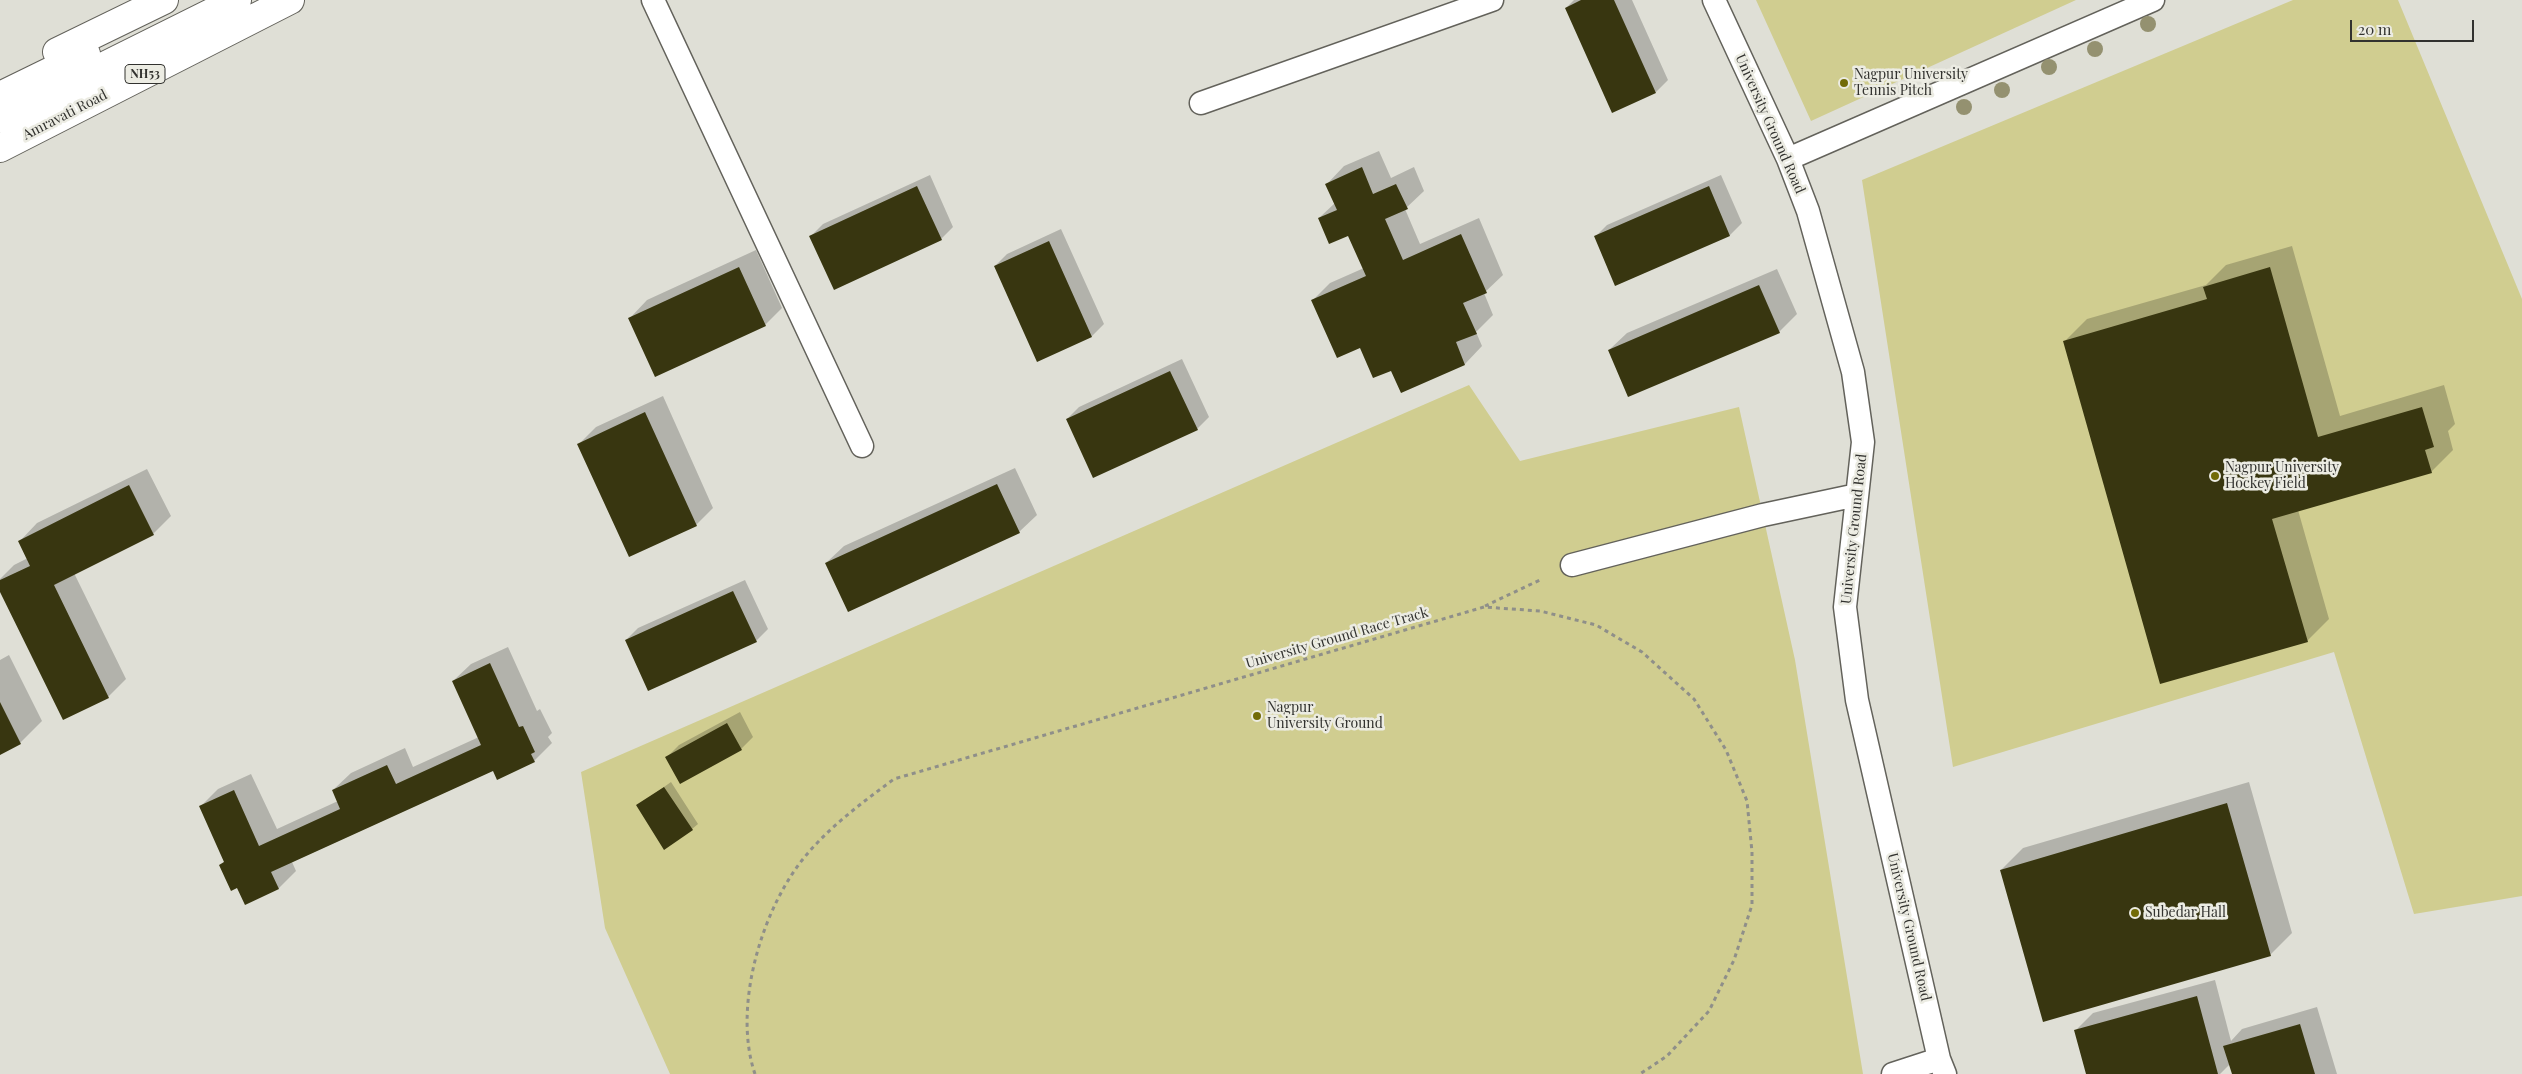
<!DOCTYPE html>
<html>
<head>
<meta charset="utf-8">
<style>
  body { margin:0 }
  #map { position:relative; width:2522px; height:1074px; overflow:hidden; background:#dfdfd6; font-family:"Playfair Display",serif }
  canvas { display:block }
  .scale { position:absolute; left:2350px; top:20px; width:124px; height:22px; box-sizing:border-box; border:2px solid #32322f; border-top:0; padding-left:6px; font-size:15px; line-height:18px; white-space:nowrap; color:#32322f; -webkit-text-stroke:4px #ecece3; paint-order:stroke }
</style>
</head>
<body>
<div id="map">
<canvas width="2522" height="1074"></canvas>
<div class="scale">20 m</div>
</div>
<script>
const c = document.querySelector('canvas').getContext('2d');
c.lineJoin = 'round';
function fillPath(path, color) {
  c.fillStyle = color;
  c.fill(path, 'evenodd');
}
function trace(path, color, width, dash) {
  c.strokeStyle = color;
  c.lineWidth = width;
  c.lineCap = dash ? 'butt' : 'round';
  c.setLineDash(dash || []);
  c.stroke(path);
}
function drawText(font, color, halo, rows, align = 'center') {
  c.font = font + ' "Playfair Display",serif';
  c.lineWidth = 5;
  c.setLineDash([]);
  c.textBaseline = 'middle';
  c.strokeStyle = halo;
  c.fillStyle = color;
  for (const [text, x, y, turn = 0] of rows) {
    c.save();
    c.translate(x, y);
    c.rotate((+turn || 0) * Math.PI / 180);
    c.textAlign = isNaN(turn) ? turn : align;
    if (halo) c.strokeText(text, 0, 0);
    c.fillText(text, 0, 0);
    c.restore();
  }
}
const green = new Path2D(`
  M1756 0H2076L1811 121Z
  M2293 0H2398L2522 299V896L2414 914 2334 652 1953 767 1862 180Z
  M1469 385 1520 461 1739 407 1795 660 1863 1074H670L605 928 581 772Z`);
const shadow = new Path2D(`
  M1574 0H1632L1668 80 1656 92 1566 8Z
  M1379 151 1391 178 1414 167 1424 191 1405 209 1420 244 1479 218 1503 275 1484 293 1493 315 1476 332 1482 346 1465 364 1402 391 1392 369 1361 347 1313 300 1330 283 1364 268 1349 234 1319 218 1335 203 1327 184 1344 166Z
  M930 175 953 227 941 239 811 236 823 224Z
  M1721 175 1742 223 1730 235 1616 285 1595 237 1607 225Z
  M1061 229 1104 324 1092 336 1038 360 995 266 1007 254Z
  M2292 246 2340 416 2444 385 2455 424 2448 431 2453 450 2431 472 2298 510 2329 619 2307 641 2065 341 2087 319 2206 285 2226 265Z
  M756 250 782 308 765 325 630 318 647 300Z
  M1777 269 1797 314 1779 332 1609 350 1627 333Z
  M1182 359 1209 417 1197 429 1067 419 1079 407Z
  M663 396 713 508 696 525 579 444 596 427Z
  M1015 468 1037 515 1019 532 826 563 844 546Z
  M147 469 171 516 153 534 74 573 126 679 108 697 64 719 0 590V579L14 565 28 558 20 541 37 523Z
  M745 580 768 629 756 641 626 640 638 628Z
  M508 647 537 711 540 709 552 733 548 737 552 743 534 761 494 770 292 862 296 871 279 888 245 904 237 887 221 865 225 861 201 806 218 789 251 774 277 829 338 801 333 790 351 773 405 748 413 767 479 737 453 681 471 664Z
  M9 655 42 721 20 743 0 753V660Z
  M740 712 753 737 741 749 667 757 679 745Z
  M671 782 698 824 692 829 637 806Z
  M2249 782 2292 933 2270 955 2001 870 2023 848Z
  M2215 980 2231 1041 2242 1029 2317 1007 2337 1074H2233L2230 1064 2220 1074H2087L2076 1030 2093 1013Z`);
const building = new Path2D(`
  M1581 0H1614L1656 93 1612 113 1565 8Z
  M1362 167 1373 194 1396 184 1408 209 1385 219 1403 260 1461 234 1487 293 1463 303 1477 334 1456 342 1465 365 1401 393 1391 371 1373 378 1360 348 1337 358 1311 300 1366 276 1348 236 1329 244 1318 218 1337 210 1325 184Z
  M917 186 942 240 834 290 809 236Z
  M1709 186 1730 236 1615 286 1594 236Z
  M1049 241 1092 337 1037 362 994 266Z
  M739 267 766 326 655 377 628 318Z
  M2270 267 2318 437 2422 407 2434 447 2425 450 2432 473 2272 519 2308 642 2160 684 2063 341 2207 299 2203 287Z
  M1759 285 1780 333 1628 397 1608 350Z
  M1170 371 1198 430 1093 478 1066 419Z
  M645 412 697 526 629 557 577 444Z
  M997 484 1020 533 848 612 825 563Z
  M129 485 154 535 54 585 109 698 63 720 0 592V580L30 566 18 541Z
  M733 591 757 642 648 691 625 640Z
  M490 663 519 727 523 726 535 752 531 754 535 762 497 780 493 771 271 872 279 889 245 905 237 888 231 891 219 865 224 862 199 806 234 790 259 846 340 809 332 790 387 765 396 784 481 745 452 681Z
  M0 702 21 744 0 755Z
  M727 723 742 750 680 784 665 757Z
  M664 787 693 830 664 850 636 805Z
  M2227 803 2271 956 2043 1022 2000 870Z
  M2197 996 2218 1074H2086L2074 1030Z
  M2300 1024 2315 1074H2232L2223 1046Z`);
const path = new Path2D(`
  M1485 606 1542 579
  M755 1074C732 1007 762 906 808 853 833 824 863 802 894 779L1484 607 1540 611 1596 625 1642 652 1694 699 1726 750 1747 801 1752 852V905L1734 960 1709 1011 1667 1056 1640 1074`);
const lane = new Path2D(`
  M653 0 862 446
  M1714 0 1788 159 1808 211 1853 372 1863 442 1845 607 1857 700 1939 1059 1945 1074
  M1201 103 1492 0
  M1788 159 2153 0
  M1572 565 1763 515 1857 495
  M1893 1074 1939 1059`);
const highway = new Path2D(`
  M57 52 164 0
  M0 96 86 54
  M0 118 237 0
  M0 148 290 0`);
const trees = [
  [2148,24],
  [2095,49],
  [2049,67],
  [2002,90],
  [1964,107]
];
const markers = [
  [1844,83,5,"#726b07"],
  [2215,476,5,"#726b07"],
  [1257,716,5,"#726b07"],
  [2135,913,5,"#726b07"]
];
const shields = [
  [145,74,40]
];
const shieldNames = [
  ["NH53",145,74]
];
const poiNames = [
  ["Nagpur University",1854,75],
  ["Tennis Pitch",1854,91],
  ["Nagpur University",2225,468],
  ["Hockey Field",2225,484],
  ["Nagpur",1267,708],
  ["University Ground",1267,724],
  ["Subedar Hall",2145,913]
];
const streetNames = [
  ["Amravati Road",65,115,-27],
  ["University Ground Road",1770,124,66],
  ["University Ground Road",1854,529,-84],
  ["University Ground Race Track",1337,638,-16],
  ["University Ground Road",1909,927,77]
];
fillPath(green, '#d0cd90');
fillPath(shadow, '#0003');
fillPath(building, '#383610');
trace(lane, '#63625b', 25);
trace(highway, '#63625b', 30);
trace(path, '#8f8f89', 3, [4, 4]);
trace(lane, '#fff', 22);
trace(highway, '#fff', 28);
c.fillStyle = '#949170';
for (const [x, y] of trees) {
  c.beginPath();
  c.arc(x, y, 8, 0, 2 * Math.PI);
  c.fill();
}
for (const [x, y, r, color] of markers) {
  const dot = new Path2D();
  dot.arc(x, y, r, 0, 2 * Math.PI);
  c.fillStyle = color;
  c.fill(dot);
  trace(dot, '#ecece3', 2);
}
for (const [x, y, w] of shields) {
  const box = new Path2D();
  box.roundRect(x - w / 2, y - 9.5, w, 19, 4);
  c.fillStyle = '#ecece3';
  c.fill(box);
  trace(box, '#32322f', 1);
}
drawText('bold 12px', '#32322f', null, shieldNames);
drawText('14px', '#32322f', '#ecece3', poiNames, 'left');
drawText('14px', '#32322f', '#ecece3', streetNames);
</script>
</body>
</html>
